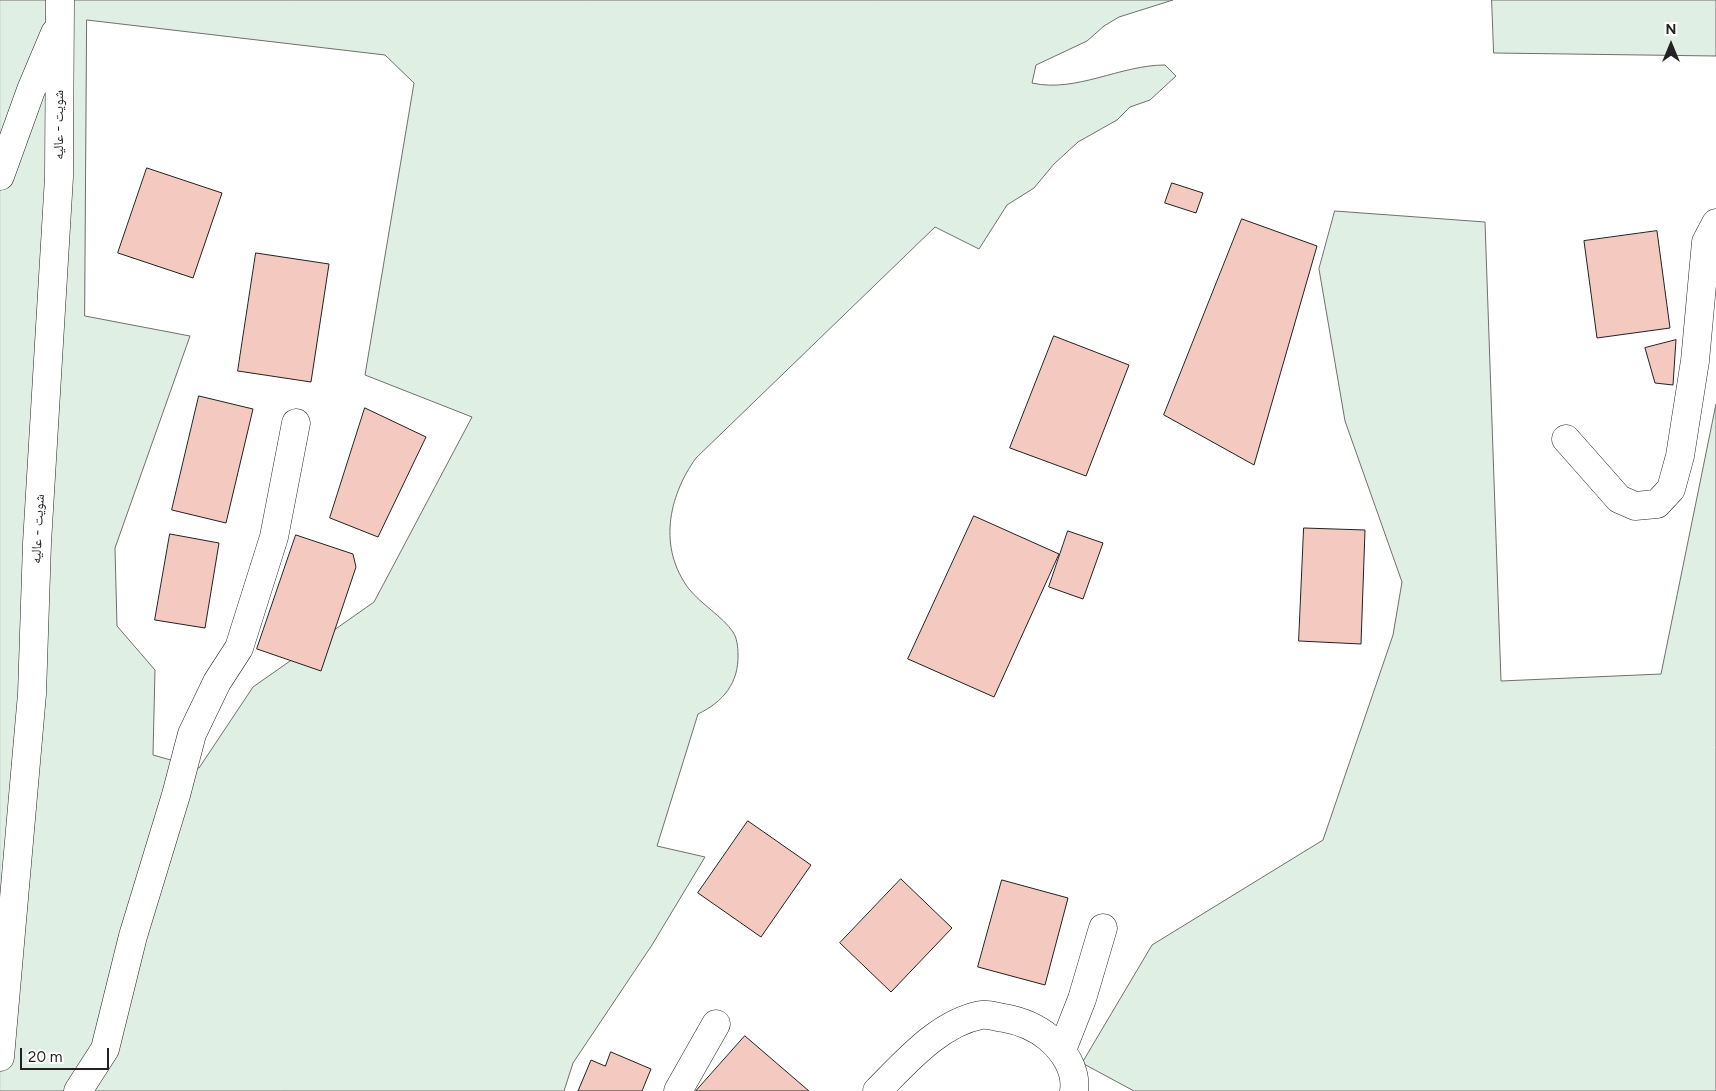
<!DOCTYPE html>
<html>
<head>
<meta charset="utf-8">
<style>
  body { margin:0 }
  #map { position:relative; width:1716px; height:1091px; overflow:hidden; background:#fff; font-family:Figtree,sans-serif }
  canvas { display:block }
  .north { position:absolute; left:1646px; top:20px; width:50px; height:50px; -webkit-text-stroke:4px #fff; paint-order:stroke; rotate:0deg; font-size:14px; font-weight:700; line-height:20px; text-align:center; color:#222 }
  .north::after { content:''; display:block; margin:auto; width:18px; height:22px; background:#222; clip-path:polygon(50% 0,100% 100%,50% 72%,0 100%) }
  .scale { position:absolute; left:20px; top:1048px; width:89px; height:22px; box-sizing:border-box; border:2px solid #222; border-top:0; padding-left:6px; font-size:15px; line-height:18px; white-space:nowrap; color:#222; -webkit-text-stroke:4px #fff; paint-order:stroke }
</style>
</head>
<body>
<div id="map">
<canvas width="1716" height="1091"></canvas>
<div class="north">N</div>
<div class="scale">20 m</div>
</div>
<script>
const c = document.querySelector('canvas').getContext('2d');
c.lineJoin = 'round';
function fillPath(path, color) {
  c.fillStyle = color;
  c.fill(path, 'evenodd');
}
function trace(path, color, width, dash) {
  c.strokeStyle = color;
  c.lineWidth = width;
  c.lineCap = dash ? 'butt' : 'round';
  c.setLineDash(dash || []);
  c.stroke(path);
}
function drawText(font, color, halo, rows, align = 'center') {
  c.font = font + ' Figtree,"Noto Naskh Arabic",sans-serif';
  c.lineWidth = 4;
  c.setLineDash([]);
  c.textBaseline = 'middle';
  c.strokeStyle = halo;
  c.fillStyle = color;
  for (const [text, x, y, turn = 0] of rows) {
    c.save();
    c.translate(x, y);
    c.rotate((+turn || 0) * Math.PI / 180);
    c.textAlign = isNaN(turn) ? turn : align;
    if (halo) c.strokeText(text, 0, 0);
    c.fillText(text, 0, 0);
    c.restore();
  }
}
const green = new Path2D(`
  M0 0H1173L1119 17 1104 26 1087 41 1036 65 1032 83C1076 93 1120 65 1165 65L1176 76 1150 100 1130 107 1117 120 1078 142 1054 164 1034 188 1007 205 979 249 935 227 696 458C668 497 658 548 689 589 702 605 722 616 733 632 737 638 738 647 738 654 739 683 723 702 698 714L657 846 705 857 652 945 573 1063 564 1091H0ZM87 20 385 55 414 83 365 375 472 417 374 602 253 687 199 768 153 755 155 670 117 626 115 548 190 336 85 316Z
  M1492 0H1716V56L1494 53Z
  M1335 211 1485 222 1501 681 1661 674 1716 404V1091H1134L1082 1063 1152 945 1323 840 1393 635 1402 582 1345 421 1319 269Z`);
const building = new Path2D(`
  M147 168 222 193 193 278 118 253Z
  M1172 183 1203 193 1196 213 1165 203Z
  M1242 219 1317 246 1254 465 1164 415Z
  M1657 231 1670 328 1597 338 1584 241Z
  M256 253 329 264 311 382 238 371Z
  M1054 336 1129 365 1086 476 1010 448Z
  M1676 340 1673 385 1655 383 1645 348Z
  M199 396 253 409 226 523 172 510Z
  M365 408 426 437 378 537 330 518Z
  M974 516 1059 554 994 697 908 659Z
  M1304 528 1365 530 1361 644 1299 641Z
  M1068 531 1103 543 1083 599 1049 587Z
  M170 534 219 543 205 628 155 620Z
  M296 535 353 554 356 567 321 671 257 649Z
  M748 821 811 865 761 937 698 893Z
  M901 879 952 928 891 992 840 943Z
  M1002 880 1068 898 1045 985 978 967Z
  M745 1036 809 1091H696Z
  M611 1052 651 1069 642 1091H578L591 1060 605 1066Z`);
const minor = new Path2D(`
  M0 176 31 90 55 33
  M1566 439 1619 499 1635 506 1657 504 1671 489 1680 456 1695 361 1706 242 1716 223
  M1062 1050 1082 999 1103 928
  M0 1057 32 694 37 543 59 177 60 0
  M78 1091 105 1049 133 936 176 795 192 734 217 682 239 648 274 537 296 423
  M678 1091 716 1024
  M877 1091C906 1062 939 1023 981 1015 988 1014 997 1017 1004 1018 1021 1021 1036 1027 1049 1038 1064 1051 1077 1070 1074 1091`);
const streetNames = [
  ["شويت - عاليه",59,125,-90],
  ["شويت - عاليه",38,529,-87]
];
fillPath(green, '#e0efe3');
trace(green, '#6f6f6f', 1);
fillPath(building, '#f3c9c0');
trace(building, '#222', 1);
trace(minor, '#222', 29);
trace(minor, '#fff', 28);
drawText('14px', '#222', '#fff', streetNames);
</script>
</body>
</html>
